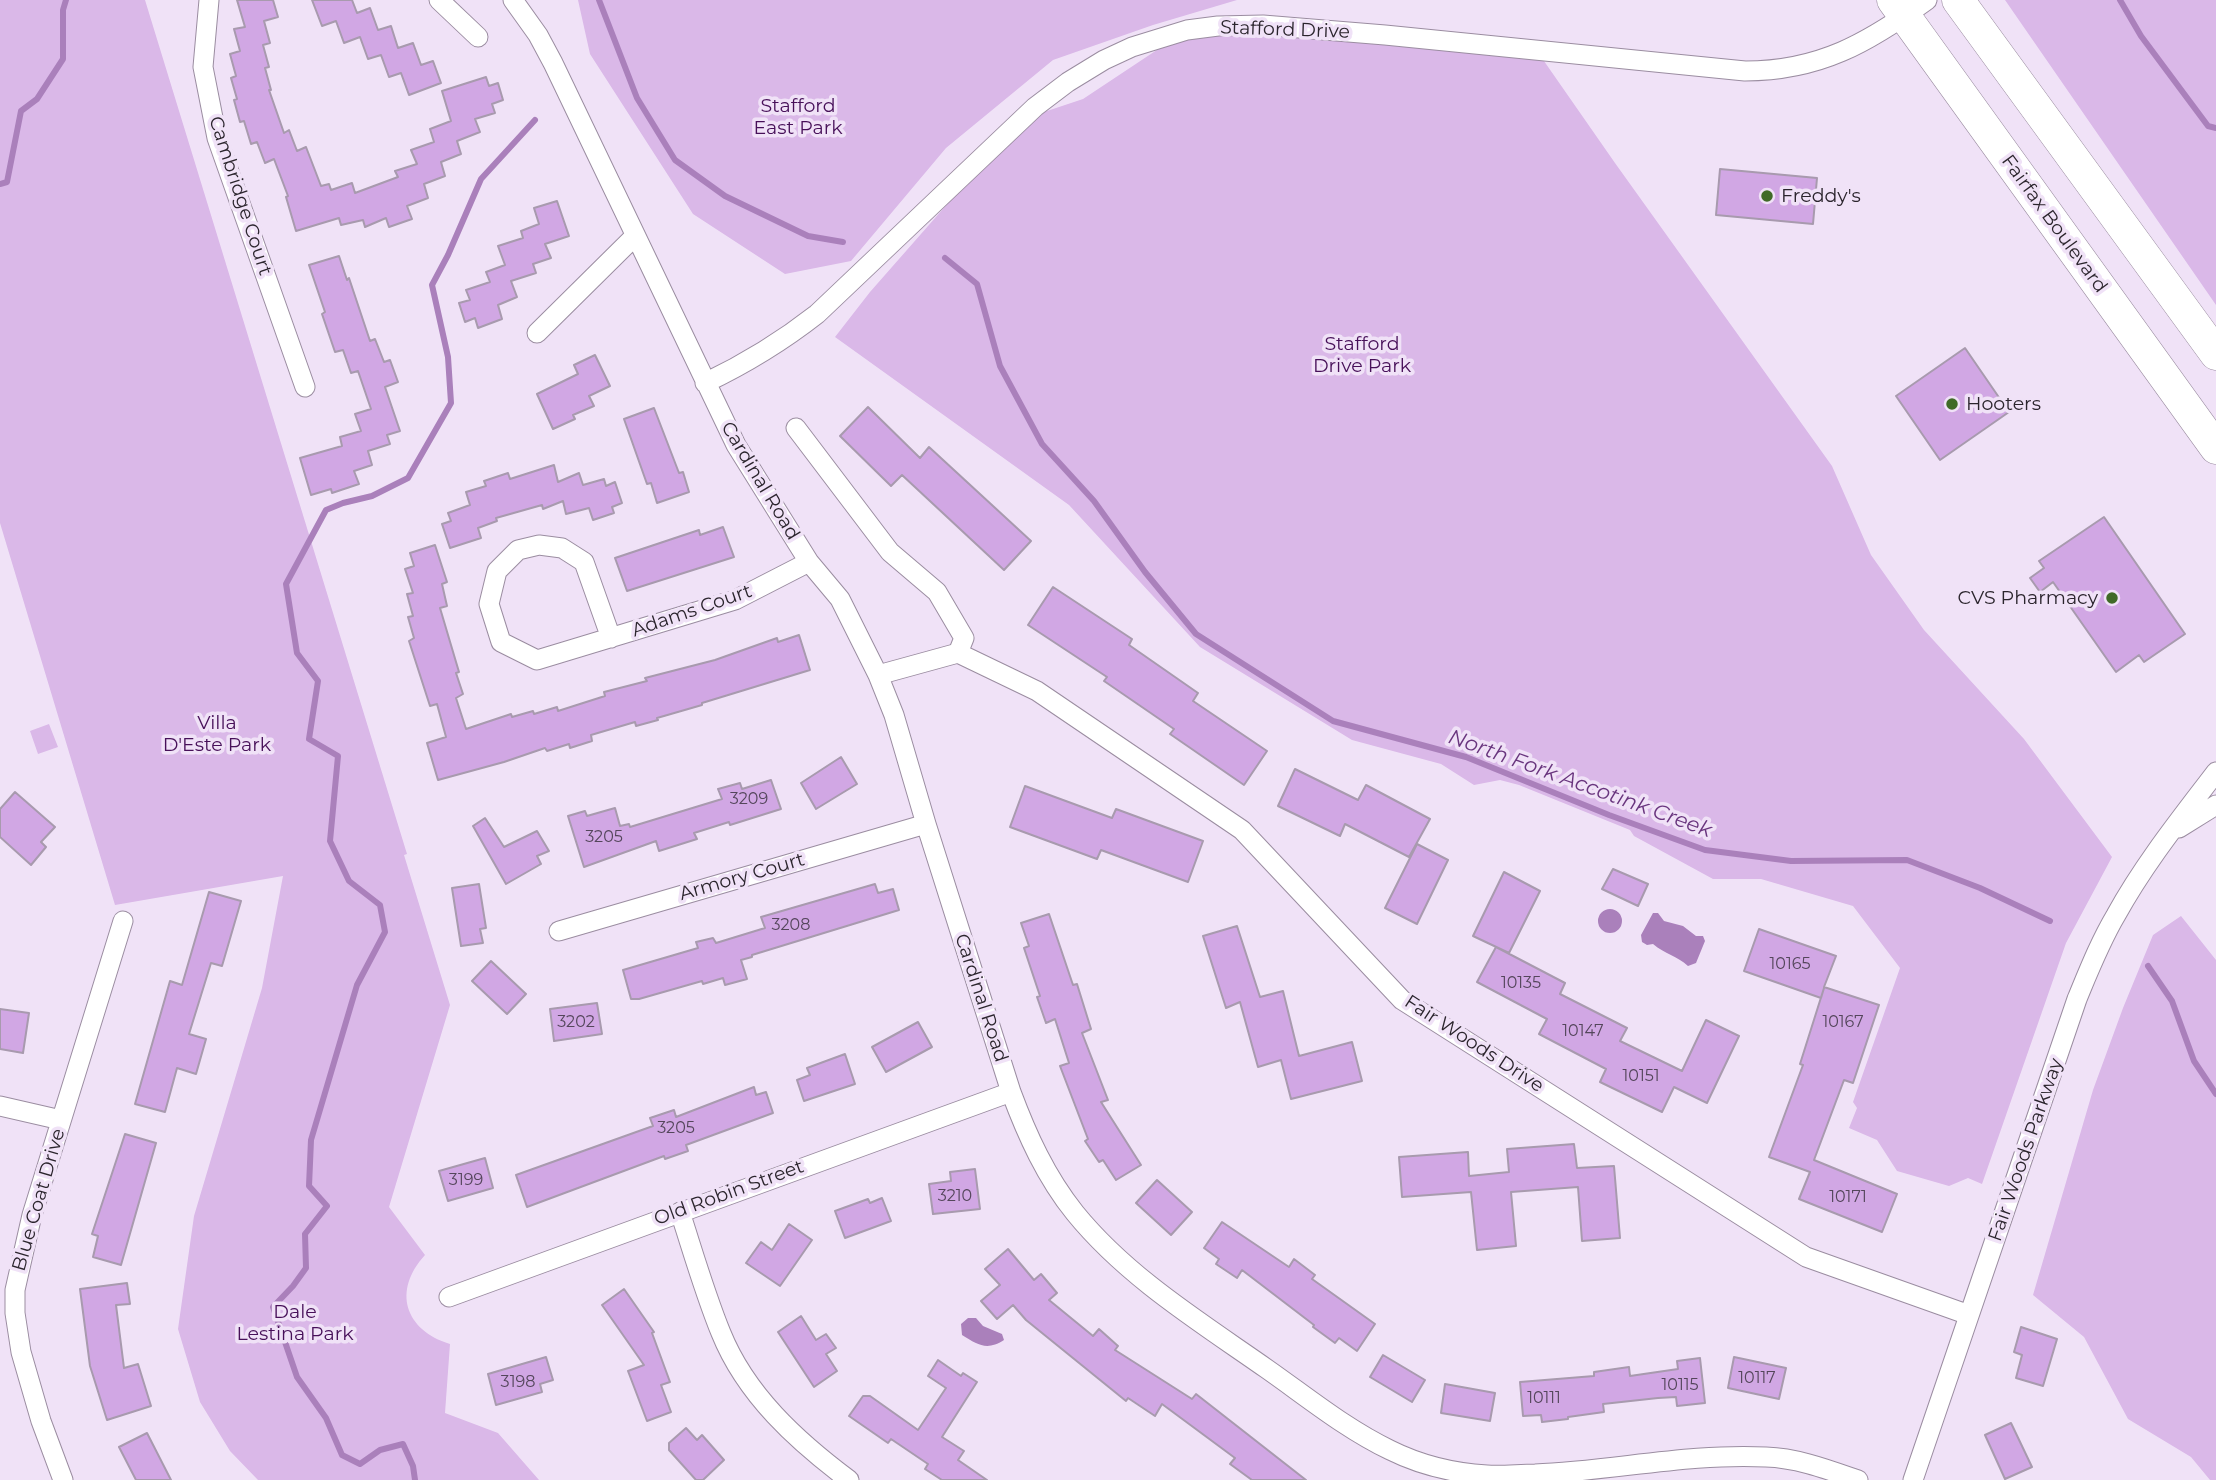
<!DOCTYPE html>
<html>
<head>
<meta charset="utf-8">
<style>
  body { margin:0 }
  canvas { display:block; background:#f0e2f7 }
</style>
</head>
<body>
<canvas width="2216" height="1480"></canvas>
<script>
const c = document.querySelector('canvas').getContext('2d');
c.lineJoin = 'round';
function fillPath(path, color) {
  c.fillStyle = color;
  c.fill(path, 'evenodd');
}
function trace(path, color, width, dash) {
  c.strokeStyle = color;
  c.lineWidth = width;
  c.lineCap = dash ? 'butt' : 'round';
  c.setLineDash(dash || []);
  c.stroke(path);
}
function drawText(font, color, halo, rows, align = 'center') {
  c.font = font + ' Montserrat,sans-serif';
  c.lineWidth = 7;
  c.setLineDash([]);
  c.textBaseline = 'middle';
  c.strokeStyle = halo;
  c.fillStyle = color;
  for (const [text, x, y, turn = 0] of rows) {
    c.save();
    c.translate(x, y);
    c.rotate((+turn || 0) * Math.PI / 180);
    c.textAlign = isNaN(turn) ? turn : align;
    if (halo) c.strokeText(text, 0, 0);
    c.fillText(text, 0, 0);
    c.restore();
  }
}
const green = new Path2D(`
  M0 0H145L407 854 404 855 450 1005 389 1207 425 1255C392 1291 405 1330 450 1344L445 1413 498 1433 539 1480H258L230 1451 200 1402 178 1329 194 1216 262 988 283 876 115 905 0 523Z
  M578 0H1237L1153 25 1053 60 946 148 851 261 785 274 693 214 590 54Z
  M2005 0H2216V305Z
  M1263 25 1537 51 1615 163 1832 466 1871 555 1924 630 2024 739 2112 857 2066 943 1982 1184 1968 1178 1949 1186 1897 1171 1877 1140 1849 1128 1857 1108 1853 1102 1900 968 1853 906 1761 879H1713L1634 836 1630 830 1519 785 1500 780 1474 785 1441 764 1352 740 1200 647 1069 505 835 337 870 292 950 201 1044 112 1083 99 1187 30Z
  M49 724 58 747 38 754 30 731Z
  M2181 916 2216 960V1480H2210L2191 1457 2128 1419 2084 1337 2033 1295 2093 1090 2123 1008 2153 935Z`);
const water = new Path2D(`
  M1598 921a12 12 0 1 1 24 0a12 12 0 1 1-24 0Z
  M1653 913H1658L1664 921 1683 926 1696 936H1703L1705 941 1696 963 1688 966C1677 956 1665 954 1653 944L1647 945 1642 942 1641 935Z
  M968 1318H976L983 1326 1002 1334 1004 1340C987 1351 978 1345 962 1335L961 1324Z`);
const stream = new Path2D(`
  M599 0 637 98 675 160 725 196 808 236 843 242
  M2120 0 2141 36 2208 126 2216 128
  M0 184 7 182 21 111 37 99 63 59V10L66 0
  M945 258 977 284 1000 366 1042 444 1094 501 1145 572 1196 634 1333 721 1466 757 1609 815 1705 850 1791 861 1907 860 1980 888 2050 921
  M2148 966 2172 1001 2194 1061 2216 1094
  M415 1480 413 1466 403 1444 380 1450 360 1464 342 1455 326 1418 297 1377 273 1307 293 1286 306 1268 305 1234 327 1206 309 1186 311 1140 357 985 385 932 380 905 349 881 330 841 338 756 309 739 318 681 297 653 286 584 326 510 343 503 372 496 408 478 451 403 448 357 432 285 448 255 481 179 535 120`);
const building = new Path2D(`
  M237 0H273L278 17 264 21 270 43 263 45 269 67 265 68 271 90H269L284 133 289 130 297 151 306 147 321 186 329 184 331 190 352 183 355 193 398 177 395 171 417 164 411 150 434 142 430 129 451 121 442 91 486 77 489 86 498 83 503 100 492 104 495 113 475 119 480 132 457 141 461 154 441 162 445 176 424 184 428 198 407 206 412 219 389 227 386 218 365 227 363 220 341 225 339 218 296 231 286 197 288 196 274 159 265 163 257 142 251 144 244 121 240 122 234 100 237 99 231 78 236 76 230 54 240 51 234 29 245 27Z
  M312 0H352L357 13 370 8 378 30 391 26 398 48 413 43 421 65 433 61 441 83 409 95 401 73 389 77 381 55 368 59 360 37 344 43 336 21 322 26Z
  M1720 169 1817 178 1813 224 1716 215Z
  M557 201 569 236 545 244 551 258 533 264 536 273 511 281 517 297 498 305 502 319 478 328 475 318 465 322 459 303 470 300 466 290 490 282 486 272 505 265 498 246 523 238 521 231 539 224 534 208Z
  M339 256 347 280 349 278 370 341 375 339 384 362 390 360 398 382 385 387 400 431 387 435 390 444 368 451 372 465 354 471 359 484 332 493 331 489 311 495 300 458 342 446 340 437 361 431 355 414 371 409 358 371 351 373 343 350 335 352 322 314 325 312 309 265Z
  M1965 348 2009 412 1940 460 1896 396Z
  M595 355 610 386 589 396 594 406 573 415 575 419 553 429 537 394 578 374 574 365Z
  M868 407 920 458 929 447 1031 541 1004 570 902 475 891 486 840 436Z
  M654 408 679 473 683 472 689 492 657 503 651 483 647 484 624 419Z
  M554 465 558 482 579 473 583 485 604 479 606 486 615 482 622 503 612 507 614 513 593 520 589 508 566 514 563 501 543 509 542 505 496 518 497 521 478 528 481 538 450 548 442 524 451 521 448 513 470 505 466 492 486 486 484 481 508 473 510 479Z
  M2104 517 2185 634 2144 662 2139 655 2116 672 2053 582 2040 592 2030 578 2044 568 2039 561Z
  M723 527 734 557 627 591 615 558 699 530 700 535Z
  M435 545 447 582 442 584 447 606 440 608 459 672 456 673 463 694 456 698 466 729 511 714 512 717 533 711 534 714 557 707 558 711 605 696 604 692 647 681 645 678 715 660 777 638 778 642 799 635 810 670 702 703V705L657 718 658 720 636 726 635 722 591 735 592 741 570 748 569 744 547 751 545 748 504 762 438 780 427 743 446 737 437 704 430 706 409 641 414 638 408 617 413 616 407 594 413 593 405 569 414 566 410 553Z
  M1053 587 1132 639 1129 645 1198 693 1193 701 1267 751 1244 785 1170 734 1174 729 1104 681 1107 677 1028 625Z
  M841 757 857 784 816 809 801 783Z
  M1295 769 1358 800 1366 785 1430 819 1409 857 1345 824 1340 836 1278 806Z
  M771 780 781 809 730 825 729 822 694 833 697 839 659 851 656 841 584 867 568 816 585 811 587 816 615 808 620 826 629 824 630 827 722 799 718 789 740 783 742 789Z
  M1025 786 1112 818 1116 809 1203 841 1188 882 1101 850 1097 859 1010 827Z
  M15 792 55 827 41 842 46 847 31 865 0 837V809Z
  M485 818 504 847 537 831 549 851 537 856 541 864 506 884 473 826Z
  M1417 844 1448 860 1417 924 1385 908Z
  M1613 869 1648 884 1638 906 1602 889Z
  M1504 872 1540 891 1509 953 1473 936Z
  M479 884 486 928 480 929 483 943 461 946 452 888Z
  M875 884 878 893 893 889 899 910 752 955V957L741 960 747 979 725 985 723 978 703 984 702 981 639 999H631L623 970 698 948 696 942 713 938 716 943 765 928 761 917Z
  M209 892 241 901 222 966 211 963 189 1034 206 1039 196 1074 177 1068 165 1112 135 1104 170 981 182 985Z
  M1049 914 1073 985 1077 984 1091 1029 1082 1033 1108 1100 1101 1102 1141 1165 1116 1180 1103 1160 1099 1162 1085 1141 1088 1139 1060 1066 1069 1063 1055 1019 1046 1023 1037 997 1040 996 1024 948 1029 946 1021 923Z
  M1237 926 1260 997 1283 991 1299 1056 1352 1042 1362 1081 1291 1099 1281 1060 1258 1067 1240 1002 1226 1008 1203 936Z
  M1759 929 1836 956 1824 987 1879 1005 1853 1083 1844 1080 1814 1160 1897 1194 1882 1232 1799 1199 1810 1172 1769 1157 1803 1065 1800 1064 1824 988 1821 998 1744 971Z
  M1496 947 1565 983 1560 994 1627 1028 1620 1041 1682 1071 1706 1020 1739 1036 1707 1103 1674 1087 1662 1112 1600 1082 1606 1069 1539 1034 1547 1019 1477 982Z
  M491 961 526 994 507 1014 472 981Z
  M597 1003 602 1034 554 1041 550 1009Z
  M0 1009 29 1013 23 1053 0 1049Z
  M918 1022 932 1047 886 1072 872 1047Z
  M845 1054 855 1084 804 1101 797 1080 810 1075 807 1068Z
  M754 1087 756 1095 766 1092 773 1113 686 1145 688 1151 665 1159 664 1156 527 1207 516 1175 653 1126 650 1118 674 1110 676 1117Z
  M125 1134 156 1143 121 1265 93 1257 98 1236 92 1234Z
  M1574 1144 1577 1168 1614 1166 1620 1238 1582 1241 1578 1187 1511 1192 1516 1246 1477 1250 1471 1192 1402 1197 1399 1157 1468 1152 1469 1176 1509 1172 1507 1149Z
  M485 1158 493 1188 448 1201 439 1171Z
  M975 1169 980 1209 933 1214 929 1184 951 1181 950 1172Z
  M1157 1180 1192 1212 1171 1235 1136 1203Z
  M882 1198 891 1221 845 1238 835 1211 868 1199 870 1203Z
  M1222 1222 1289 1267 1294 1259 1315 1275 1312 1279 1375 1324 1357 1351 1339 1338 1335 1343 1313 1327 1314 1325 1242 1270 1237 1278 1216 1264 1219 1259 1204 1248Z
  M789 1224 812 1240 780 1286 746 1263 761 1242 772 1250Z
  M1008 1249 1034 1280 1041 1274 1057 1293 1049 1300 1093 1336 1099 1329 1118 1346 1115 1350 1192 1399 1196 1394 1306 1480H1252L1230 1464 1235 1458 1162 1404 1155 1416 1128 1398 1126 1401 1026 1320 1013 1305 997 1319 981 1301 1000 1285 985 1269Z
  M127 1283 130 1304 116 1305 124 1368 138 1364 151 1406 107 1420 90 1366 80 1289Z
  M624 1289 654 1332 652 1333 670 1382 661 1385 671 1412 647 1421 628 1371 644 1365 602 1305Z
  M801 1316 816 1340 826 1334 836 1348 826 1354 837 1371 814 1387 778 1332Z
  M2021 1327 2057 1339 2043 1386 2016 1378 2022 1355 2014 1352Z
  M1383 1355 1425 1380 1412 1402 1370 1377Z
  M546 1357 553 1380 540 1384 542 1392 496 1405 488 1374Z
  M1734 1357 1786 1368 1779 1399 1728 1388Z
  M1700 1358 1705 1403 1677 1406 1676 1397 1658 1398 1603 1404 1604 1412 1568 1417V1419L1542 1422 1541 1415 1523 1416 1520 1382 1594 1376V1372L1629 1367 1630 1376 1678 1369 1677 1361Z
  M938 1360 961 1376 963 1373 977 1382 942 1437 964 1451 958 1460 987 1480H942L925 1469 928 1464 891 1439 888 1443 849 1416 863 1396H870L918 1430 946 1388 928 1376Z
  M1445 1384 1495 1393 1490 1421 1441 1413Z
  M2011 1423 2032 1467 2005 1479 1985 1435Z
  M686 1428 697 1440 702 1435 724 1460 703 1480H696L669 1450V1443Z
  M147 1433 171 1480H136L119 1447Z`);
const minor = new Path2D(`
  M209 0 203 67 217 138 305 387
  M439 0 478 37
  M513 0 538 35 553 63 736 445 809 562 840 599 878 675 894 715 926 824 1011 1092C1027 1135 1046 1177 1075 1213 1127 1277 1200 1322 1267 1369 1307 1397 1346 1429 1390 1450 1420 1465 1454 1473 1487 1475 1503 1476 1519 1474 1535 1474 1612 1471 1689 1453 1766 1457 1798 1458 1829 1470 1858 1480
  M537 333 635 236
  M705 383C747 363 780 343 817 314L1035 107 1068 82 1104 60 1132 47 1187 30 1218 26 1263 25 1385 35 1745 71C1819 71 1868 43 1927 0
  M796 428 890 552 937 592 964 638 958 653
  M611 638 584 562 562 548 539 545 518 550 497 571 489 604 501 642 537 660 735 600 809 562
  M878 675 958 653 1037 691 1242 830 1402 1000 1806 1257 1969 1315
  M2179 828 2216 805
  M559 931 926 824
  M0 1106 61 1120
  M680 1212C693 1252 705 1294 721 1333 746 1395 797 1441 849 1480
  M449 1297 1011 1092
  M63 1480 41 1421 21 1352 15 1313V1290L32 1215 123 921
  M1913 1480 2077 999C2089 970 2100 942 2116 915 2144 864 2181 818 2216 772`);
const primary = new Path2D(`
  M1893 0 2216 448
  M1958 0 2216 354`);
const markers = [
  [1767,196,7,"#406a27"],
  [1952,404,7,"#406a27"],
  [2112,598,7,"#406a27"]
];
const numberNames = [
  ["3209",749,799],
  ["3205",604,837],
  ["3208",791,925],
  ["10165",1790,964],
  ["10135",1521,983],
  ["3202",576,1022],
  ["10167",1843,1022],
  ["10147",1583,1031],
  ["10151",1641,1076],
  ["3205",676,1128],
  ["3199",466,1180],
  ["3210",955,1196],
  ["10171",1848,1197],
  ["10117",1757,1378],
  ["3198",518,1382],
  ["10115",1680,1385],
  ["10111",1544,1398]
];
const streetNames = [
  ["Stafford Drive",1285,30,2],
  ["Cambridge Court",240,196,72],
  ["Fairfax Boulevard",2054,224,54],
  ["Cardinal Road",760,481,59],
  ["Adams Court",692,611,-19],
  ["Armory Court",742,877,-16],
  ["Cardinal Road",981,998,72],
  ["Fair Woods Drive",1474,1044,33],
  ["Fair Woods Parkway",2026,1150,-71],
  ["Old Robin Street",729,1193,-20],
  ["Blue Coat Drive",39,1200,-74]
];
const parkNames = [
  ["Stafford",798,106],
  ["East Park",798,128],
  ["Stafford",1362,344],
  ["Drive Park",1362,366],
  ["Villa",217,723],
  ["D'Este Park",217,745],
  ["Dale",295,1312],
  ["Lestina Park",295,1334]
];
const poiNames = [
  ["Freddy's",1781,196],
  ["Hooters",1966,404],
  ["CVS Pharmacy",2098,598,"right"]
];
const waterNames = [
  ["North Fork Accotink Creek",1580,784,20]
];
fillPath(green, '#dab8e8');
fillPath(water, '#aa80bb');
trace(stream, '#aa80bb', 6);
fillPath(building, '#d1a7e4');
trace(building, '#a89aae', 2);
trace(minor, '#9b8da1', 21);
trace(primary, '#9b8da1', 33);
trace(minor, '#fff', 19);
trace(primary, '#fff', 32);
for (const [x, y, r, color] of markers) {
  const dot = new Path2D();
  dot.arc(x, y, r, 0, 2 * Math.PI);
  c.fillStyle = color;
  c.fill(dot);
  trace(dot, '#f0e2f7', 2.5);
}
drawText('16px', '#54465b', null, numberNames);
drawText('19px', '#2b252d', '#f0e2f7', streetNames);
drawText('19px', '#471059', '#f0e2f7', parkNames);
drawText('19px', '#2b252d', '#f0e2f7', poiNames, 'left');
drawText('italic 21px', '#69357e', '#f0e2f7', waterNames);
</script>
</body>
</html>
